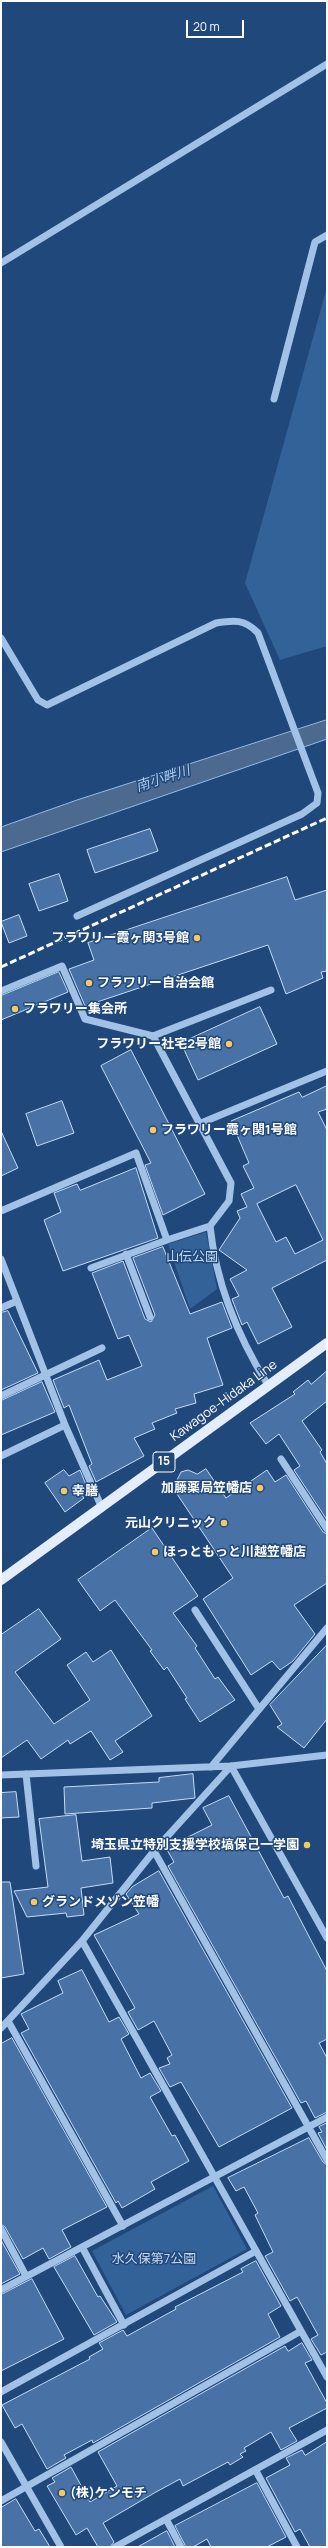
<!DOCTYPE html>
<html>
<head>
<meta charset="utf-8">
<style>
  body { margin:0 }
  #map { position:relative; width:328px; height:2548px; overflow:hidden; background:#20487b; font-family:Manrope,sans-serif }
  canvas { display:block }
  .frame { position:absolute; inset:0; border:2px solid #fff; pointer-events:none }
  .scale { position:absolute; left:186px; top:20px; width:58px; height:18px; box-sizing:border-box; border:2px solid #fff; border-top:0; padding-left:5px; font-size:12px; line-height:14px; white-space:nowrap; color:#fff; -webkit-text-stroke:3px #20487b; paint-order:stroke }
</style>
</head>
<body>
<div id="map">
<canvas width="328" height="2548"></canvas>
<div class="frame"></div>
<div class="scale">20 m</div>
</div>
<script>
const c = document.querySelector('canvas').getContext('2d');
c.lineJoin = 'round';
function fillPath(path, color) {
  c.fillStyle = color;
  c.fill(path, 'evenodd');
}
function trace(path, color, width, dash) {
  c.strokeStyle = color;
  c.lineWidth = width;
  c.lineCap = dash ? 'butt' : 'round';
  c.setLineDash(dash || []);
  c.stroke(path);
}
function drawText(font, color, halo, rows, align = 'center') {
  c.font = font + ' Manrope,"Noto Sans JP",sans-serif';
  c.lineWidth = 3;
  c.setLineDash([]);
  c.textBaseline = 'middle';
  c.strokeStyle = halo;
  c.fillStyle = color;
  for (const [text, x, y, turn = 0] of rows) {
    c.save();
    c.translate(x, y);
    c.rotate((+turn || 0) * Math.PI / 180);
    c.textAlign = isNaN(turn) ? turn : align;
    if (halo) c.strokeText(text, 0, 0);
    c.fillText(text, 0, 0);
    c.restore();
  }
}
const green = new Path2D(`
  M327 287V646L280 660 245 583Z
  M206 1232 217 1289 190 1309 168 1244Z
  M213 2186 247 2249 126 2315 92 2251Z`);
const water = new Path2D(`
  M327 720V739L1 852V827L77 800Z`);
const building = new Path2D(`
  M150 829 158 851 95 873 87 850Z
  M59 874 68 901 39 911 29 884Z
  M287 877 295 900 327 890V971L321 972 323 978 286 994 268 945 85 1006 69 969 94 960 88 943Z
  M19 915 27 936 9 943 1 922Z
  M59 972 68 992 1 1020V996Z
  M260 1007 277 1044 198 1080 181 1043Z
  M131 1050 205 1194 163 1215 145 1165 151 1163 101 1066Z
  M327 1086V1109L318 1112 327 1130V1260L272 1288 292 1327 258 1344 247 1322 242 1325 232 1299 239 1296 230 1279 247 1270 219 1250 240 1218 237 1211 247 1207 241 1194 254 1188 243 1166 249 1163 231 1121 299 1092 302 1097ZM296 1185 323 1240 295 1254 286 1237 276 1242 257 1204Z
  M62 1101 74 1133 37 1146 26 1114Z
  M1 1131 18 1168 1 1176Z
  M136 1168 158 1238 63 1271 44 1220 61 1212 54 1193 77 1184 80 1190Z
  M163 1247 190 1314 222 1302 232 1328 207 1338 223 1385 194 1394 196 1403 175 1409 177 1413 152 1423 155 1429 134 1438 144 1456 96 1482 89 1466 92 1464 69 1405 64 1408 53 1380 99 1360 107 1380 142 1366 129 1335 118 1339 92 1273 123 1261 145 1319 151 1322 155 1315 133 1258Z
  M8 1311 38 1373 1 1390V1313Z
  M327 1371V1401L302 1421 322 1450 320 1452 327 1464V1520L294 1470 300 1466 279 1434 266 1444 250 1423 295 1394 293 1392 308 1380 311 1384Z
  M42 1382 55 1412 1 1435V1401Z
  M206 1469 226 1498 267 1470 275 1482 286 1475 323 1532 327 1534V1583L294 1605 315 1634 293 1661 280 1670 272 1661 251 1675 203 1599 233 1578 173 1488 181 1472 188 1470 197 1474Z
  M64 1470 69 1476 80 1470 87 1487 79 1491 84 1498 65 1512 45 1483Z
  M152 1528 198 1596 173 1613 197 1646 195 1648 215 1679 218 1677 235 1700 200 1722 185 1699 187 1698 167 1667 164 1670 150 1651 152 1650 115 1600 100 1611 78 1580Z
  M39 1609 61 1639 15 1672 54 1724 90 1700 67 1665 86 1652 93 1662 111 1650 152 1716 115 1741 123 1752 110 1760 91 1731 70 1744 68 1740 41 1759 27 1740 1 1758V1635Z
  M327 1645V1719L304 1748 277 1727 282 1724 270 1705Z
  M193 1774 195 1798 152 1803V1808L65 1814 64 1787 159 1782V1778Z
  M16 1792 19 1817 1 1818V1793Z
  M229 1796 284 1898 288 1896 327 1971V2039L319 2043 327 2058V2112L315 2118 306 2101 301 2103 168 1866 174 1862 166 1848 212 1825 203 1808Z
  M76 1815 82 1861 110 1857 113 1883 81 1888 84 1915 67 1917 66 1913 27 1917 14 1891 48 1887 39 1819Z
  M159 1871 292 2108 219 2147 181 2082 170 2087 159 2068 170 2064 167 2058 172 2055 154 2021 138 2030 128 2012 135 2008 94 1935 139 1914 126 1894 132 1887Z
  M1 1882H10L24 1974 1 1978Z
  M82 1970 109 2022 119 2017 129 2034 121 2039 141 2078 150 2073 161 2091 150 2097 172 2136 175 2135 189 2161 151 2182 155 2189 122 2208 118 2201 116 2203 21 2033 29 2029 21 2014 63 1993 58 1981Z
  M12 2038 107 2207 62 2230 71 2247 49 2259 43 2248 23 2259 5 2227 1 2224V2044Z
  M327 2123V2150L318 2133 322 2132 319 2127Z
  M309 2138 323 2162 327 2165V2352L321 2355 311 2339 318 2335 297 2297 290 2301 265 2256 273 2252 255 2215 258 2213 244 2187 236 2191 228 2178Z
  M1 2240 20 2274 1 2284Z
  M75 2256 98 2297 100 2296 117 2322 94 2335 54 2267Z
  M256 2261 281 2306 268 2314 280 2337 93 2443 92 2440 64 2455 66 2458 47 2469 22 2424 15 2428 2 2405 90 2359 89 2357 103 2349 99 2343 123 2330 127 2336 176 2309 175 2307 243 2272 241 2269Z
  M32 2279 64 2339 1 2371V2295Z
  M302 2343 312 2360 305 2363 327 2403V2408L289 2428 297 2441 281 2450 271 2432 244 2448 246 2451 240 2454 243 2457 230 2465 228 2462 183 2486 180 2479 156 2492 103 2523 114 2542 110 2547H98L87 2528 76 2535 47 2486 55 2482 52 2478 71 2467 90 2502 117 2486 98 2452 285 2346 288 2351Z
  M327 2442V2547H310L300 2529 295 2532 266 2478 290 2465 286 2458 302 2450 305 2455Z
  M257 2483 286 2537 267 2547H211L207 2539 193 2547H186L175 2526Z
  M16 2499 35 2531 39 2529 50 2547H1V2508Z
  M167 2531 175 2547H138Z`);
const minor = new Path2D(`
  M1 263 327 64
  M274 399 315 242 327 235
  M1 638 38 700 47 705 216 623C234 620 245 619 258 633L318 793 317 803 302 814 77 916
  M1 991 62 966 85 1019 153 1036 231 1183 229 1201 210 1226C216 1283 238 1337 268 1385
  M153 1036 271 990
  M201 1123 327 1071
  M1 1211 136 1153 167 1240 210 1226
  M126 1254 150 1317
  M1 1259 65 1425 102 1508
  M91 1268 167 1240
  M1 1308 17 1301
  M1 1396 102 1348
  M1 1456 65 1425
  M281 1459 327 1529
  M195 1610 259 1709
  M211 1767 327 1628
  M26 1774 36 1866
  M1 1775 231 1766 327 1755
  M154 1851 327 2160
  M82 1941 327 2377
  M8 2021 123 2226
  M1 2028 82 1941 154 1851 231 1766 327 1938
  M1 2229 26 2276
  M82 2247 124 2325
  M1 2290 327 2117
  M1 2392 256 2251
  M1 2442 61 2547
  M256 2471 297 2547
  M1 2501 301 2331
  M166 2519 181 2547
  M115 2547 327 2430`);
const major = new Path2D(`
  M1 1580 327 1343`);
const rail = new Path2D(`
  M1 967 327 818`);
const markers = [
  [197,938,4,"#f4c862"],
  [89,983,4,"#f4c862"],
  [15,1009,4,"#f4c862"],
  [229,1044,4,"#f4c862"],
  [153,1130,4,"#f4c862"],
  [260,1488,4,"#f4c862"],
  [64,1491,4,"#f4c862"],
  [224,1523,4,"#f4c862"],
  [155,1552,4,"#f4c862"],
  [307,1845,4,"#f4c862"],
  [34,1902,4,"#f4c862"],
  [62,2493,4,"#f4c862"]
];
const shields = [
  [164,1462,22]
];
const shieldNames = [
  ["15",164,1462]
];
const poiNames = [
  ["フラワリー霞ヶ関3号館",189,938,"right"],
  ["フラワリー自治会館",97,983],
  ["フラワリー集会所",23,1009],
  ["フラワリー社宅2号館",221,1044,"right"],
  ["フラワリー霞ヶ関1号館",161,1130],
  ["加藤薬局笠幡店",252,1488,"right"],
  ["幸膳",72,1491],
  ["元山クリニック",216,1523,"right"],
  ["ほっともっと川越笠幡店",163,1552],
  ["埼玉県立特別支援学校塙保己一学園",299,1845,"right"],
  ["グランドメゾン笠幡",42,1902],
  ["(株)ケンモチ",70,2493]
];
const parkNames = [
  ["山伝公園",192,1257],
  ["水久保第7公園",154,2259]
];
const streetNames = [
  ["Kawagoe-Hidaka Line",224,1401,-36]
];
const waterNames = [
  ["南小畔川",163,779,-18]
];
fillPath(green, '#336299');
fillPath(water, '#4c6a90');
trace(water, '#95bce8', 1);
fillPath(building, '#4872a5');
trace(building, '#c5dbf5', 1);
trace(minor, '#a2c1e6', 7);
trace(major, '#e3edfd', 10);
trace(rail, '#fff', 3, [7, 3]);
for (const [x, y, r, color] of markers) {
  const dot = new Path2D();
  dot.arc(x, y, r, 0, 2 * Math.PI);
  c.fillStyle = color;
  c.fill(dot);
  trace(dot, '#20487b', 1.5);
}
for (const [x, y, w] of shields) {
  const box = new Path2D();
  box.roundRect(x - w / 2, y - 10, w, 20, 3);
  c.fillStyle = '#20487b';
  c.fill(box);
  trace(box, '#fff', 1);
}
drawText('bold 12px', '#fff', null, shieldNames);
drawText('bold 13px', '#fff', '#20487b', poiNames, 'left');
drawText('13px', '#c5dbf5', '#20487b', parkNames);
drawText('13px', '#fff', '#20487b', streetNames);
drawText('italic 14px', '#adcbee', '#20487b', waterNames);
</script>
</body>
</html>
